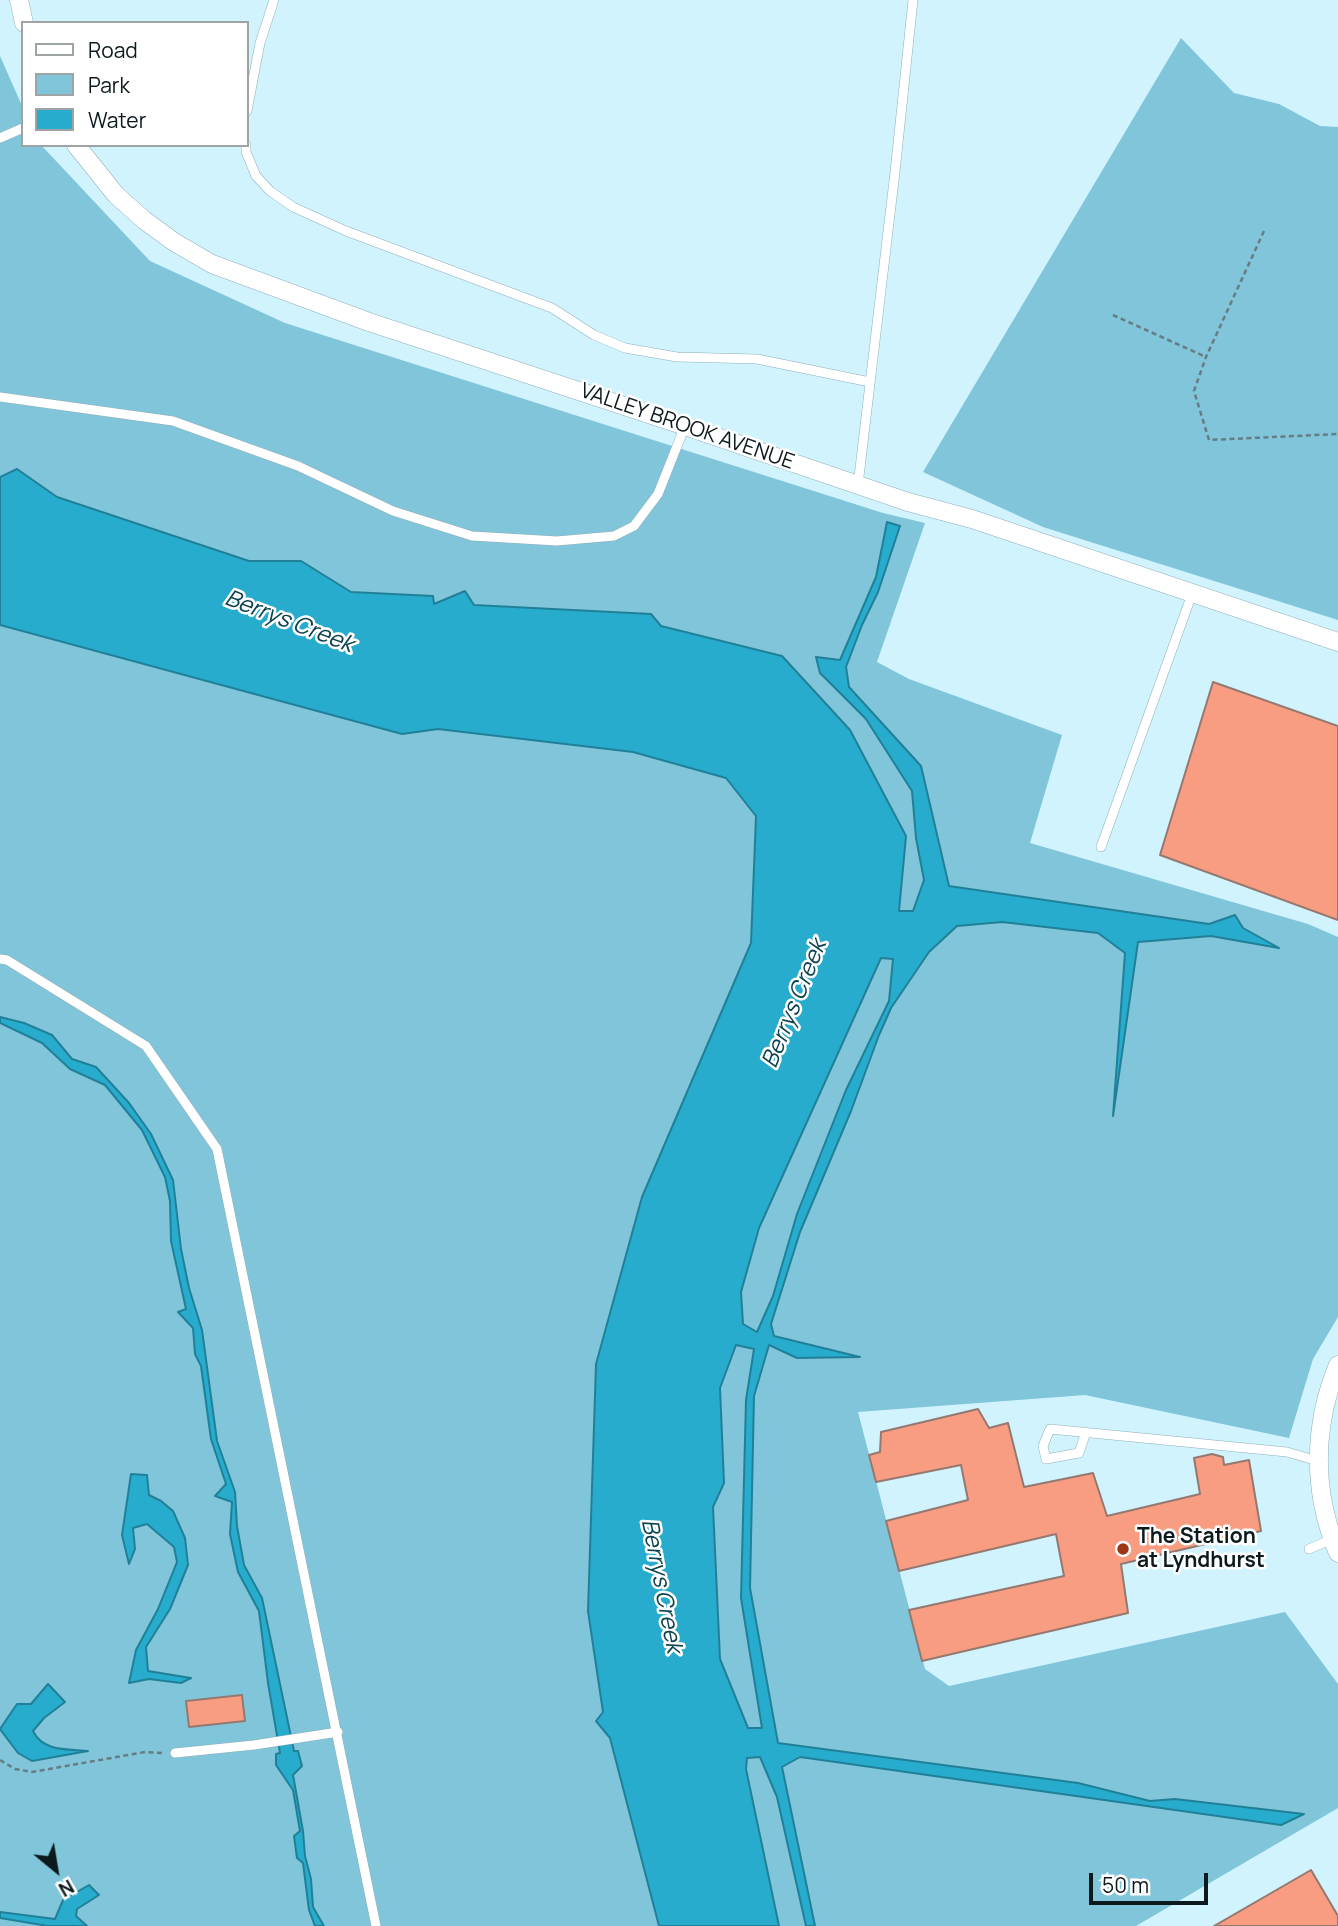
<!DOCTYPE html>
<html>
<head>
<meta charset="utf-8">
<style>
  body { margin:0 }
  #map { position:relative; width:1338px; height:1926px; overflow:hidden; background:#d0f3fe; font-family:Manrope,sans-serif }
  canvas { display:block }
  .legend { position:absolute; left:21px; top:21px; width:228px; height:126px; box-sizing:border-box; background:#fff; border:2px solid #9ea3a5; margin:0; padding:9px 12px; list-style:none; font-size:21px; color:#0c191d }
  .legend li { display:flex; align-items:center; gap:14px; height:35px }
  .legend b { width:35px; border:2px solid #9ea3a5 }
  .north { position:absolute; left:21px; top:1835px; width:70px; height:70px; -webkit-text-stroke:5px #fff; paint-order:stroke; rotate:150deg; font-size:19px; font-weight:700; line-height:28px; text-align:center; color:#0c191d }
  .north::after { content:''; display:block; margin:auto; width:24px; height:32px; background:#0c191d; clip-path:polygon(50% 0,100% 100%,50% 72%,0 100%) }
  .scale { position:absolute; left:1089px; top:1873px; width:119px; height:32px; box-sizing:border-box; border:4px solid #0c191d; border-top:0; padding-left:9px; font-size:21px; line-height:24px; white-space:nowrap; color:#0c191d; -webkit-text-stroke:5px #fff; paint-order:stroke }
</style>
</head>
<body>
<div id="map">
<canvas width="1338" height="1926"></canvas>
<ul class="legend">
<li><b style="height:9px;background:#fff"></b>Road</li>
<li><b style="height:19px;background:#80c5da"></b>Park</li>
<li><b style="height:19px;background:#28accd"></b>Water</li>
</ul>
<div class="north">N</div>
<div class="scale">50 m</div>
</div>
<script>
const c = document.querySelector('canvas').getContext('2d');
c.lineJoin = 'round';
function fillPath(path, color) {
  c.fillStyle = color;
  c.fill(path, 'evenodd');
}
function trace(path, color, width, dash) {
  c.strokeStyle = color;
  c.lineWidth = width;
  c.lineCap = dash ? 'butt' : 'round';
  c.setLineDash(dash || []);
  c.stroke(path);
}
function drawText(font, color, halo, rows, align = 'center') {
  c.font = font + ' Manrope,sans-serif';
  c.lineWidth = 5;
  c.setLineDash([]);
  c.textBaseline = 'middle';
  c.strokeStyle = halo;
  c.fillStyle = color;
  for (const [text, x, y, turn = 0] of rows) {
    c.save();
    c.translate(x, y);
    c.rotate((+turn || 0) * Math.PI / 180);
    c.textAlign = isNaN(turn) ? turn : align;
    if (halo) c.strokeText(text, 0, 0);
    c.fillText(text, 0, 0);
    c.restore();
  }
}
const green = new Path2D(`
  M1181 38 1234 93 1279 104 1320 126 1338 127V620L1043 527 923 472Z
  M0 56 23 108V145H41L150 261 285 323 883 513 925 523 877 662 909 679 1062 735 1030 843 1308 924 1338 937V1317L1313 1359 1289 1438 1085 1395 858 1412 925 1669 949 1686 1285 1612 1338 1684V1808L1136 1926H0Z`);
const water = new Path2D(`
  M17 469 57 497 249 561H301L351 592 433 596 434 604 465 591 474 605 651 614 661 626 782 656 850 730 906 836 899 911H913L924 880 916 838 912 791 866 719 820 673 816 657 840 660 876 577 887 522 900 526 878 592 862 625 846 667 849 687 921 766 949 886 1209 924 1235 915 1243 928 1279 948 1211 936 1138 942 1113 1116 1125 953 1098 933 1002 922 957 926 929 952 891 1008 879 1035 851 1111 800 1232 771 1324 774 1336 860 1357 797 1358 769 1345 754 1396 750 1588 778 1743 1078 1783 1150 1801 1175 1799 1304 1814 1281 1825 800 1757 782 1767 815 1926H806L777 1797 760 1757 747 1758 746 1769 779 1926H659L610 1738 596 1721 603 1712 588 1611 596 1364 642 1197 751 943 756 816 726 778 633 752 438 729 402 734 0 625V477ZM881 958 893 959 889 1001 846 1090 797 1214 773 1296 757 1332 743 1324 741 1292 759 1228ZM736 1345 754 1349 746 1400 741 1598 762 1728H748L720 1659 713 1507 724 1483 720 1388Z
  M0 1017 24 1023 52 1035 72 1059 96 1067 129 1103 151 1134 173 1180 181 1249 189 1288 202 1330 217 1441 235 1492 237 1526 244 1565 262 1598 294 1751H298L302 1766 293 1775 303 1831 305 1856 311 1879 313 1907 324 1926H315L309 1910 303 1863 297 1858 294 1836 300 1831 293 1790 276 1765V1754L280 1753 268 1683 259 1611 238 1572 230 1534 232 1502 215 1496 226 1484 211 1439 201 1366 195 1354 193 1328 178 1312 186 1309 171 1241 170 1201 165 1177 142 1130 105 1085 70 1069 42 1043 0 1023Z
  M131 1474 147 1475 149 1495 161 1501 173 1511 185 1538 188 1565 170 1609 146 1647 148 1671 191 1678 181 1683 149 1679 129 1683 136 1650 158 1609 177 1562 174 1547 147 1524 133 1528 135 1549 129 1564 122 1535Z
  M48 1684 65 1702 44 1718 33 1731C43 1752 68 1749 88 1751L32 1761 18 1753 0 1729 17 1704H31Z
  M89 1885 99 1895 77 1909 76 1916 87 1926H48L0 1918V1912L55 1919 63 1900Z`);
const building = new Path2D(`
  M1213 682 1338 726V920L1160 855Z
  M978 1409 989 1428 1008 1423 1024 1487 1093 1473 1107 1516 1200 1494 1194 1458 1212 1454 1223 1457 1224 1465 1249 1460 1261 1531 1121 1564 1128 1613 922 1661 909 1610 1064 1576 1056 1534 899 1571 886 1521 968 1500 961 1465 876 1482 869 1455 880 1452 881 1432Z
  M242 1695 245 1721 189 1727 186 1701Z
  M1311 1870 1338 1916V1926H1214Z`);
const path = new Path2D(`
  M1264 231 1206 357 1194 391 1209 440 1338 434
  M1113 315 1206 357
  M0 1760 15 1769 32 1772 145 1752 164 1753`);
const service = new Path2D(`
  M247 111 260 43 274 0
  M0 138 23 128
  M246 145V152L256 176 270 191 293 207 346 231 552 308 594 335 625 348 677 357 757 359 870 382
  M0 397 173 421 298 466 393 511 472 536 557 541 614 536 634 526 658 494 685 426
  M858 485 895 172 913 0
  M1101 847 1192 594
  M0 959 7 960 146 1046 217 1149 376 1926
  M1086 1432 1079 1453 1046 1459 1043 1446 1050 1429 1287 1452 1318 1461
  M1309 1549 1332 1539
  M175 1753 254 1745 338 1732`);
const minor = new Path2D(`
  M19 0 24 23
  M76 145 116 195 144 220 174 242 212 264 369 322 685 426 908 502 972 519 1338 642
  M1338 1365C1313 1425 1312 1492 1338 1553`);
const markers = [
  [1123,1549,7,"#9e3716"]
];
const streetNames = [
  ["VALLEY BROOK AVENUE",687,427,19]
];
const poiNames = [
  ["The Station",1137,1537],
  ["at Lyndhurst",1137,1561]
];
const waterNames = [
  ["Berrys Creek",289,622,21],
  ["Berrys Creek",795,1004,-68],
  ["Berrys Creek",661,1586,79]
];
fillPath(green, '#80c5da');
fillPath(water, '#28accd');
trace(water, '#208098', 2);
fillPath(building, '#f89d82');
trace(building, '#95786f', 2);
trace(service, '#8fafba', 10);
trace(minor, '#8fafba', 19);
trace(path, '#667d84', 2.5, [5, 3.5]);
trace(service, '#fff', 9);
trace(minor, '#fff', 18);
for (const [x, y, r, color] of markers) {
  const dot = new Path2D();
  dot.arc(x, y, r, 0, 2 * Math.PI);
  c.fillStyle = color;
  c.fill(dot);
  trace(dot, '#fff', 2.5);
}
drawText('21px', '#0c191d', '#fff', streetNames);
drawText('bold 21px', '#0c191d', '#fff', poiNames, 'left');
drawText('italic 23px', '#0d4351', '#fff', waterNames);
</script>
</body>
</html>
